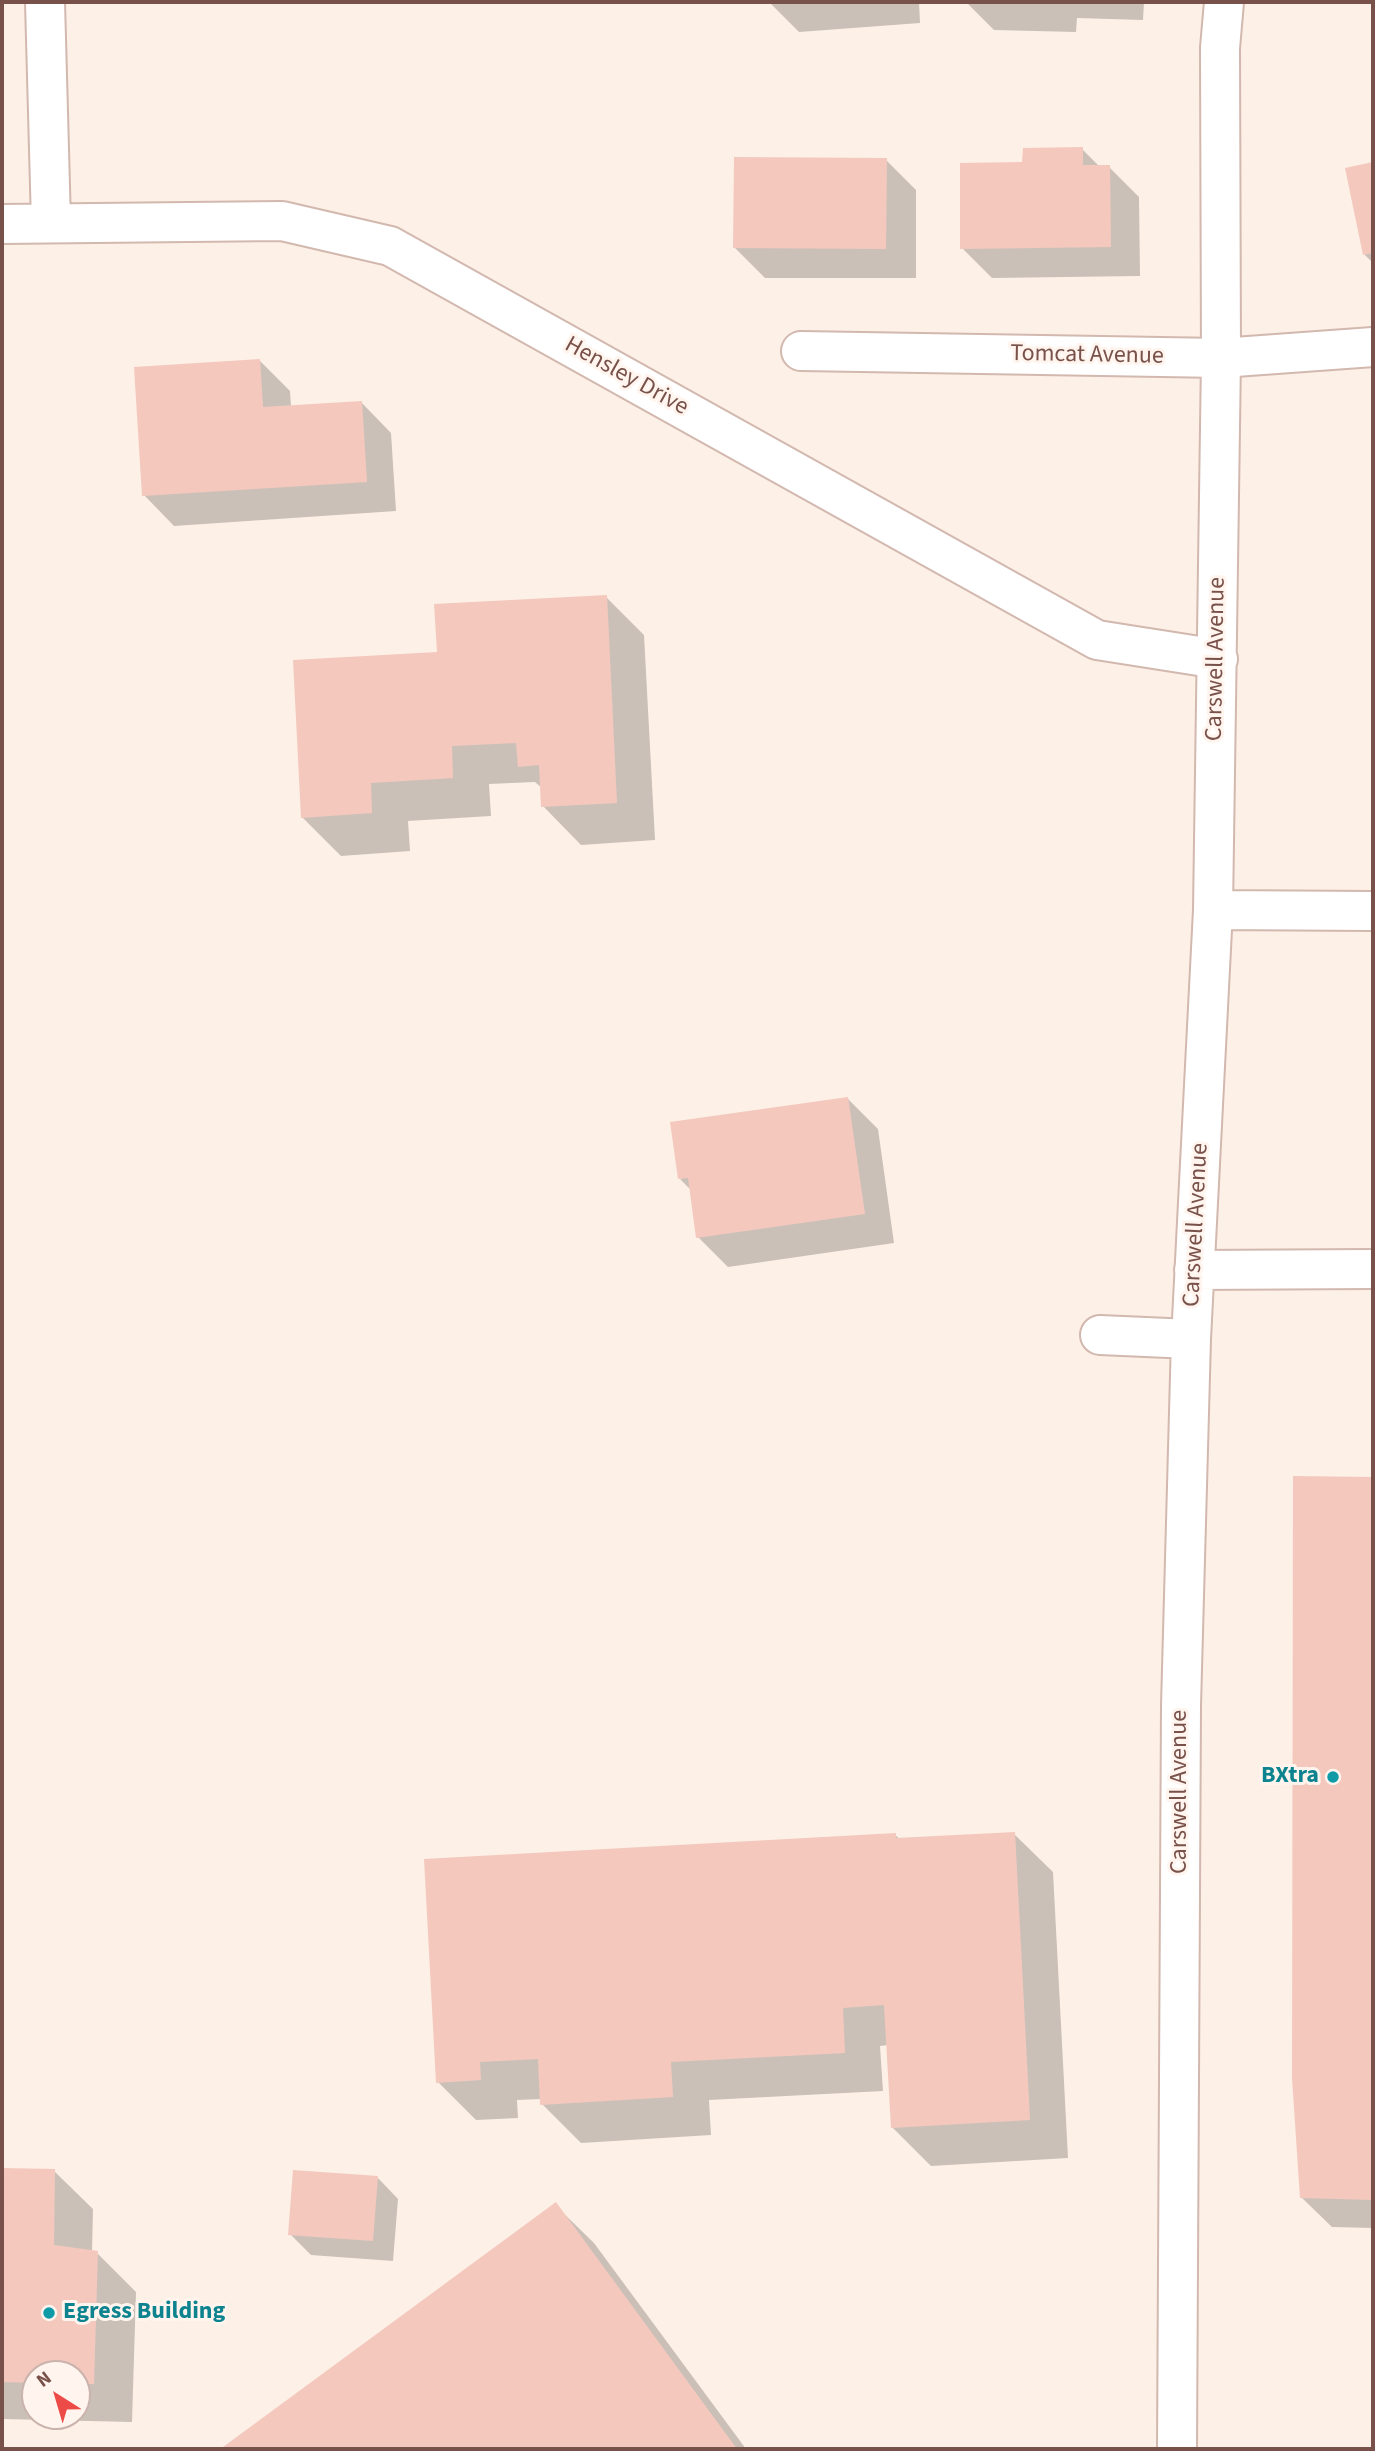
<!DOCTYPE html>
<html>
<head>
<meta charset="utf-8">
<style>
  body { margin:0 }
  #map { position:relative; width:1375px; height:2451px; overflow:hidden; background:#fdf0e7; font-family:"Source Sans 3",sans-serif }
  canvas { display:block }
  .frame { position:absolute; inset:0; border:4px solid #78514a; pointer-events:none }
  .north { position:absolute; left:21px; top:2360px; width:70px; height:70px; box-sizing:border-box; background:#fff5ee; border:2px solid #c9b3ac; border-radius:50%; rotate:323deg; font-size:19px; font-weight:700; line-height:28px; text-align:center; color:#78514a }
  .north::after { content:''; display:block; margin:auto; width:24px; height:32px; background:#ec4b47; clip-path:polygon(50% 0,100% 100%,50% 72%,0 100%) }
</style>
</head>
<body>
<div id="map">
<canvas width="1375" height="2451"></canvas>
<div class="frame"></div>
<div class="north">N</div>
</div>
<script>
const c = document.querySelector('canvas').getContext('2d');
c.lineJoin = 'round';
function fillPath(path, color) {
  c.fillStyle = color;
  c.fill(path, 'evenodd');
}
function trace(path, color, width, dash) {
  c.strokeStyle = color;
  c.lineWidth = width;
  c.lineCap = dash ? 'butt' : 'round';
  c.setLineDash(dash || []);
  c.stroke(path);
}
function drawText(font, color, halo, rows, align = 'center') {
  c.font = font + ' "Source Sans 3",sans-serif';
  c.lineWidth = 6;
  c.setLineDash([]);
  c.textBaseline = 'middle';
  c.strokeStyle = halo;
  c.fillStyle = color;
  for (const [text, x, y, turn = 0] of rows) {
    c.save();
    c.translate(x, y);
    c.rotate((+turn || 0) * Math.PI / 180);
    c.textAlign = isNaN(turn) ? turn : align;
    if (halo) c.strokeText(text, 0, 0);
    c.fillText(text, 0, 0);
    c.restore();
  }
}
const shadow = new Path2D(`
  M769 2H919L920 23 799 32Z
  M966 2H1144L1143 20 1077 18 1076 32 994 30Z
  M1082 149 1100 167H1109L1139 197 1140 276 992 278 962 248 1024 164Z
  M886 160 916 190V278H765L735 248Z
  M1373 164V263L1364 254 1347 170Z
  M260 361 290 391 291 407 361 402 391 433 396 511 174 526 144 495Z
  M606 597 644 635 655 840 581 845 543 806 542 788 535 782 489 784 491 816 408 821 410 851 341 856 302 817 439 654Z
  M848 1099 878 1129 894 1243 728 1267 698 1237 691 1190 680 1179Z
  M1295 1478H1373V2228L1332 2227 1301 2197Z
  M1014 1834 1053 1872 1068 2158 931 2166 892 2127 888 2045 880 2046 883 2091 709 2100 711 2135 581 2143 542 2104V2099L517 2100 518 2118 476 2120 438 2082 895 1835 901 1840Z
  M2 2170 54 2171 93 2209 92 2252 97 2253 136 2292 132 2422 2 2419ZM35 2374H77V2416H35Z
  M378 2178 398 2199 393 2261 311 2255 290 2234Z
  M555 2205 594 2243 746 2449 225 2448Z`);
const building = new Path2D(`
  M1083 147V165H1110L1111 247 960 249V163L1022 162 1023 148Z
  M734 157 887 158 886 249 733 248Z
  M1373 162V253L1363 255 1345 168Z
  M260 359 263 407 362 401 367 482 142 496 134 367Z
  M607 595 617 803 541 807 539 765 518 767 516 743 452 746 453 778 371 783 372 813 301 818 293 660 437 652 434 604Z
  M848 1097 865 1214 696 1238 688 1178 678 1179 670 1122Z
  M1293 1476 1373 1477V2200L1300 2198 1292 2078Z
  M1015 1832 1030 2120 891 2128 884 2005 843 2008 845 2053 671 2062 673 2097 540 2105 538 2059 480 2062 481 2080 436 2083 424 1859 896 1833V1838Z
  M2 2168 55 2169 54 2245 98 2251 94 2384H77V2374H35V2383L2 2382Z
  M293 2170 378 2176 373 2241 288 2235Z
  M556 2202 737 2449 223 2447Z`);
const minor = new Path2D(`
  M45 2 51 223
  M2 224 282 221 390 246 1097 640 1218 659
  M801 351 1221 358 1373 347
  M1213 910 1373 911
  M1194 1270 1373 1269
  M1100 1335 1191 1339
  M1177 2449 1181 1706 1191 1339 1213 910 1221 358 1220 48 1224 2`);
const markers = [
  [1333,1777,7,"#0f9aa8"],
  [49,2313,7,"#0f9aa8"]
];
const streetNames = [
  ["Tomcat Avenue",1087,356,1],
  ["Hensley Drive",626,377,29],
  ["Carswell Avenue",1217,659,-89],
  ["Carswell Avenue",1197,1225,-87],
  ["Carswell Avenue",1181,1792,-90]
];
const cultureNames = [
  ["BXtra",1319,1777],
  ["Egress Building",63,2313,"left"]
];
fillPath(shadow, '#0003');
fillPath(building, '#f4c8bd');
trace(minor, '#d2b8ae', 42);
trace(minor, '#fff', 38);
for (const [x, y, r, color] of markers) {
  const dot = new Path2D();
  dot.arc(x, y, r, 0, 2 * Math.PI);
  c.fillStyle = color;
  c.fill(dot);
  trace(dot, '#fff5ee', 2.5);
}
drawText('24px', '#78514a', '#fff5ee', streetNames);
drawText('bold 24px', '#0d838f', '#fff5ee', cultureNames, 'right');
</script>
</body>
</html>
